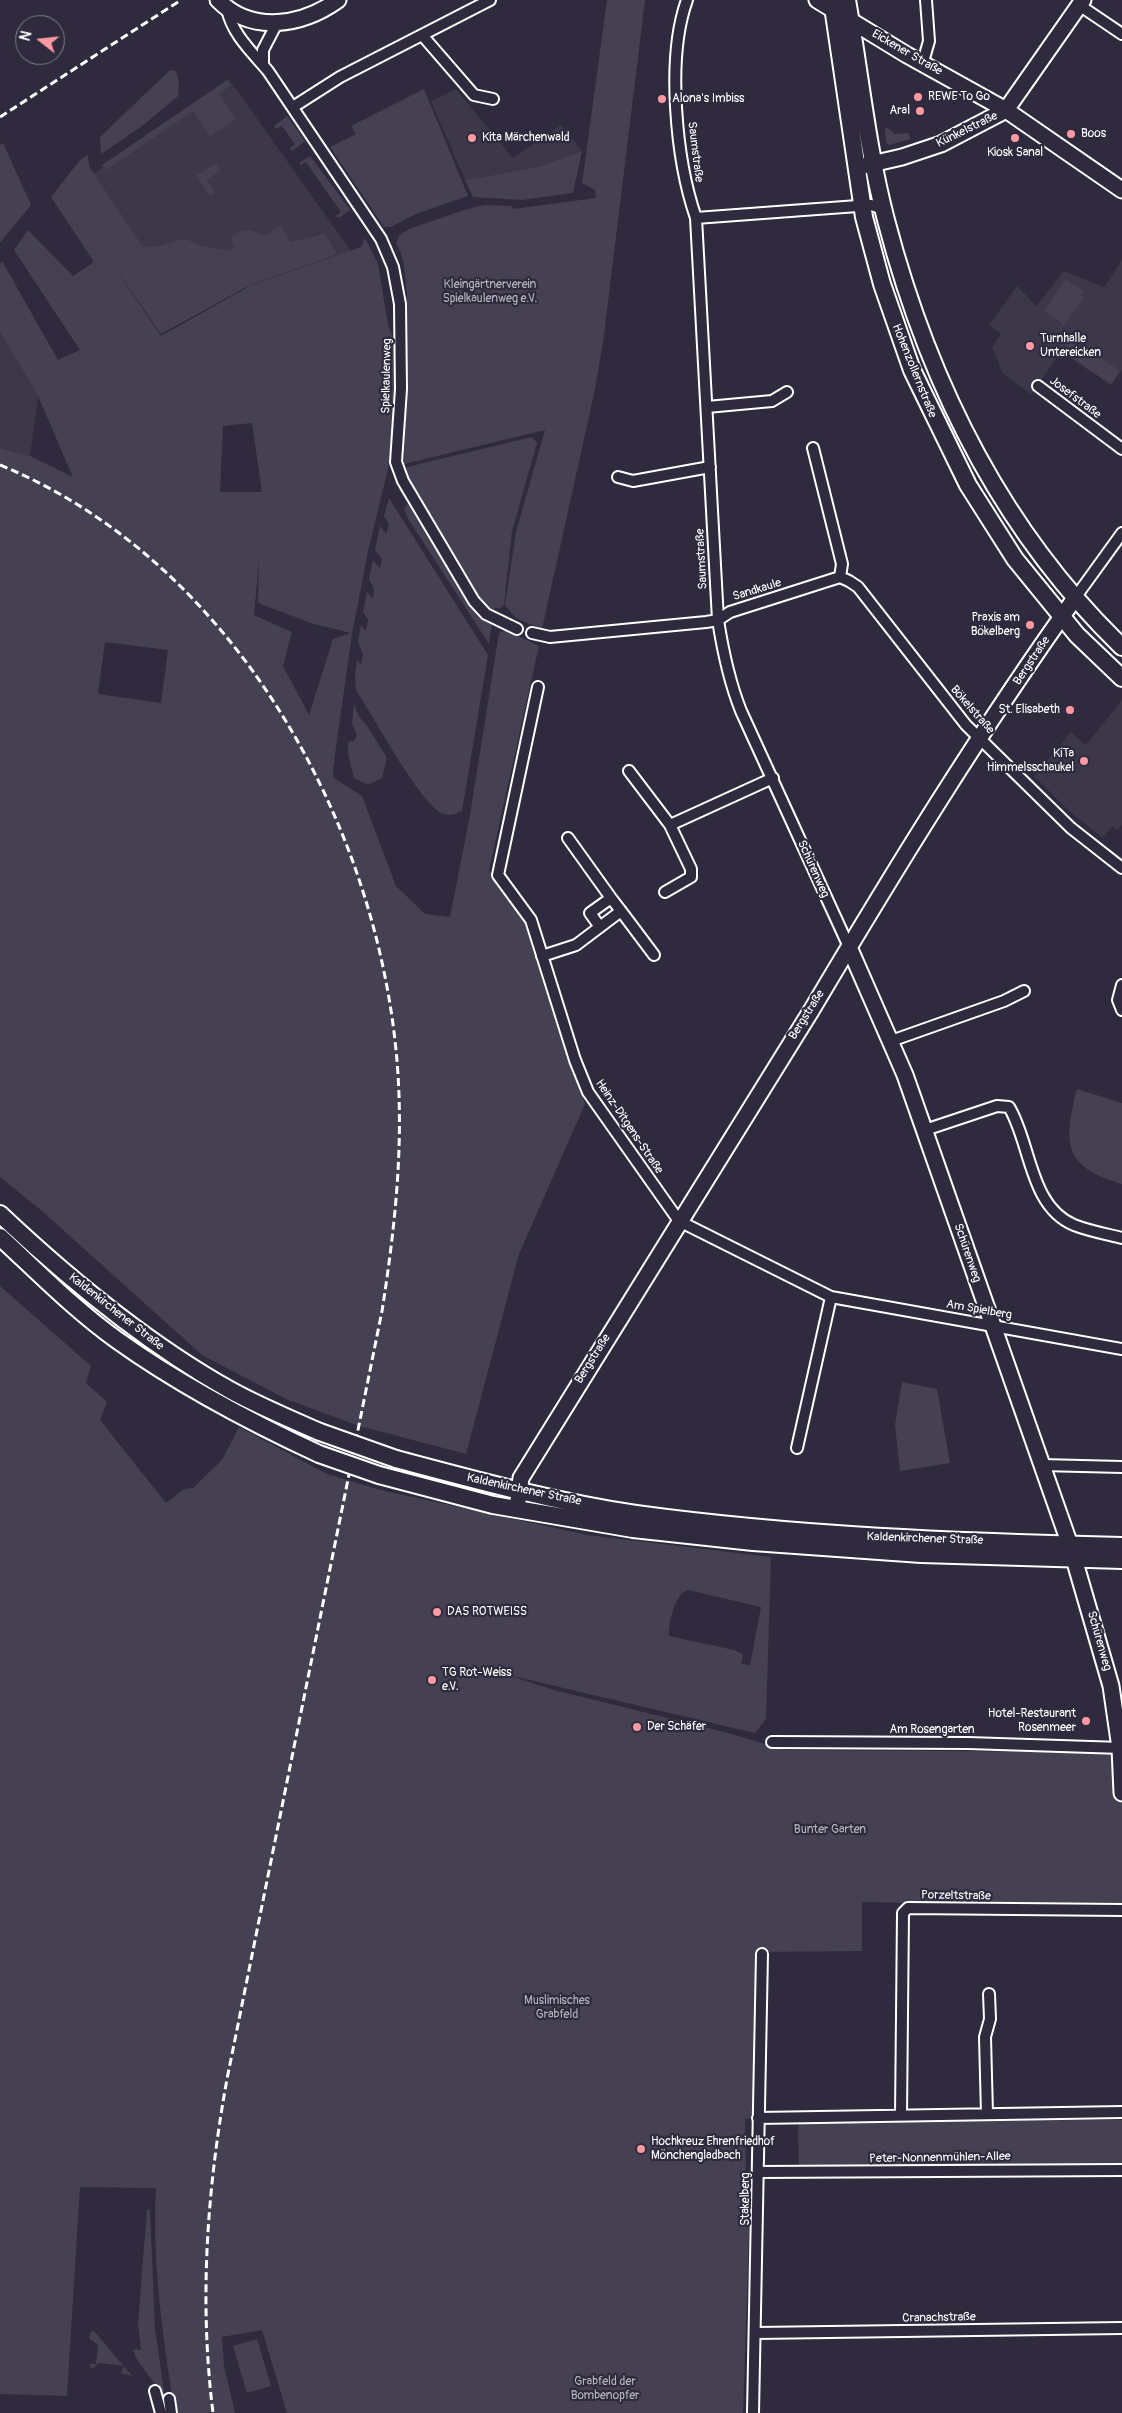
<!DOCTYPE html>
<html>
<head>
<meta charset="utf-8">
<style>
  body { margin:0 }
  #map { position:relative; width:1122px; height:2413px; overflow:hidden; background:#2f2a3d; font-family:Pangolin,sans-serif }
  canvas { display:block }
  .north { position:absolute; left:15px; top:15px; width:50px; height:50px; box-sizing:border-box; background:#2f2a3d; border:1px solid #827f8b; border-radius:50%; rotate:286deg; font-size:14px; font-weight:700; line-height:20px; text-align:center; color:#fff }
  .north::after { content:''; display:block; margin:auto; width:18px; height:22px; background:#ff9aa2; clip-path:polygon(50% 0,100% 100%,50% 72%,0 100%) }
</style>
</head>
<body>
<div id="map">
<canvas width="1122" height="2413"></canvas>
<div class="north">N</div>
</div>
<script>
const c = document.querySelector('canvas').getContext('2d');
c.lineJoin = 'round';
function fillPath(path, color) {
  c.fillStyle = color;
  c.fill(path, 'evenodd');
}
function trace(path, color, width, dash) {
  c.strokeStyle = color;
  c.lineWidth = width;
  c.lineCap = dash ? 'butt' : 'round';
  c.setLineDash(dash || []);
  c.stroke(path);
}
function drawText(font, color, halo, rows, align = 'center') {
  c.font = font + ' Pangolin,sans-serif';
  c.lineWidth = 4.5;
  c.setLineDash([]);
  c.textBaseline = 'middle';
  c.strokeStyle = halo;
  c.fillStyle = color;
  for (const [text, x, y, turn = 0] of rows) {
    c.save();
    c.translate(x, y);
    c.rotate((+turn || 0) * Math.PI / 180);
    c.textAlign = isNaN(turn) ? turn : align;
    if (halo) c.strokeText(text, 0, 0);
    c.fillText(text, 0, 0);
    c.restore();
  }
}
const built = new Path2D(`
  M229 79 351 251 174 313 92 175Z
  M456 89 513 158 561 125 582 151 537 167 465 180 431 101Z
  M1122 260V370L1111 385 1061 352 1031 394 1003 374 992 347 1001 334 989 325 1017 286 1036 306 1064 271 1104 287Z
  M0 332 38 396 30 456 0 448Z
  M1122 700V825L1117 830 1113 826 1103 838 1067 809 1034 776 1071 732 1086 745Z`);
const green = new Path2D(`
  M607 0H645L603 343 594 394 542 629 516 618 505 605 516 532 545 430 404 464 407 294C405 280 405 255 396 244L399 236 409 229 464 210 484 205 512 206 513 209 596 198 595 190 582 183Z
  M170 70 176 71 179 81 178 96 142 126 101 154 100 137Z
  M227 80 231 85 219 94 236 119 210 137 193 111 106 170 102 165Z
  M424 89 468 196 416 214 391 227H384L330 147 356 134 351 126Z
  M287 116 305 141 292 151 290 148 295 144 282 126 276 129 274 126Z
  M885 128 890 129 895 134 908 133 911 139 889 145 886 142Z
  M3 143 31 205 0 243V145Z
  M582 151 573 193 522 200 473 197 465 180 537 167Z
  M88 155 89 166 94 174 143 247 160 246 180 240H188L202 246 231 251 234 247 231 238C243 226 251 230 265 236L281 225 291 242 325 234 337 254 250 285 161 334 105 254 161 336 250 286 361 247 365 238 378 264 388 325 395 343V406L388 469 368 551 352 634 333 769 334 778 362 796 396 886 425 914 450 917 470 815 499 633 506 630 539 646 489 870 523 917 585 1104 519 1254 466 1454 356 1425 286 1399 202 1355 42 1211 0 1177V448L30 456 73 477 38 396 0 332V264L2 261 58 360 80 350 14 250 28 230 73 276 94 262 51 197 80 160ZM252 423 262 492H220L223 426ZM259 560 258 603 314 624 351 633 333 639 309 715 283 666 292 632 254 615ZM105 642 168 650 161 703 98 694Z
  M310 156 350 210 339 218 335 216 341 212 306 162 301 165 299 163Z
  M216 163 221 170 206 180 215 192 210 196 196 176Z
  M1066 279 1084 291 1081 295 1085 297 1062 327V323L1044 311Z
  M1068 342 1086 348 1120 371 1111 384 1062 351Z
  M532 437 537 443 512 531 504 605 499 609 494 607 496 617 480 602 409 483 406 469 407 467Z
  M402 487 483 616 492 623 489 644 407 517 404 508 408 504 399 490Z
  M389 498 488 655 462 811C456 814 451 816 444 814 421 807 373 714 356 691L355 677 357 660 361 664 363 654 358 642 361 625 366 631 368 620 363 611 367 592 373 599 374 589 369 579 373 560 380 569 382 559 375 550 380 526 386 534 389 525 384 516Z
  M354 704 359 717 366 724 387 758 382 778 368 785 354 778C352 766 345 754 349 741L353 742 357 736 352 723Z
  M1077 1089 1122 1103V1184C1063 1167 1063 1143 1077 1089Z
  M0 1286 91 1366 86 1383 107 1402 100 1420 166 1503 184 1489 193 1488 222 1460 239 1427 327 1474 381 1490 587 1535 771 1557 766 1719 755 1733 504 1674 554 1690 728 1733 784 1750 1105 1752 1122 1756V1905L1114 1907 862 1902V1951L757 1952 754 2118 745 2119 746 2179H751L743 2413H287L262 2330 222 2337 224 2366 235 2413H175C163 2340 152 2262 156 2188H148L80 2187 67 2396 0 2394ZM688 1590 761 1607 750 1665 741 1664 743 1654 734 1650 669 1636C668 1624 675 1593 688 1590Z
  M902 1382 937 1389 950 1463 900 1471 895 1425Z
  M1122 2120V2165L799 2170 798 2121Z
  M147 2210H150L155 2329 165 2398 136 2358 133 2349 141 2350 138 2323Z
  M91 2331H94L132 2376 121 2373 124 2366 99 2363 92 2369 89 2364H96L98 2345 89 2338Z
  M257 2339 271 2386 247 2393 233 2346Z`);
const street = new Path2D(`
  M687 0C666 58 676 160 696 218L718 620C723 652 729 681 741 711L849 947
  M1079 5 1122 34
  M227 9C232 34 252 52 268 71L381 239 393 267 400 304 401 389 396 462 403 481 474 601 486 614 517 629
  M422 35 474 95 493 99
  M923 62 929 41 926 0
  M263 64V50L277 23
  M293 107 340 77 490 0
  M696 218 871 205 884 209
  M1038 386 1122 449
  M707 407 772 401 787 392
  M813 448 842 564 840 577
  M618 477 633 481 710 467
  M840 577 849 581 858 587 966 725 1071 828 1122 868
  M1075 598 1122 533
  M532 633 550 637 706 622 718 620 730 612 840 577
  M538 687 498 875 531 920 575 1060 588 1092 679 1221 831 1297 1122 1349
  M629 771 670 825 691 869V877L665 892
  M670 825 773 778
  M568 838 611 898
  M621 911 654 955
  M542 956 576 945 621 911 611 898 590 913 600 927
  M1122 985 1118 1000 1122 1010
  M891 1041 1004 1001 1024 991
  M925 1130 997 1106 1009 1107C1031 1143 1029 1206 1074 1225 1089 1231 1106 1234 1122 1238
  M797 1448 831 1297
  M1041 1465 1122 1467
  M772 1742 968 1743 1122 1748
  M987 2114 985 2037 990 2019 989 1994
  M901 2115 903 1913 908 1908 1122 1910
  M758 2118 1122 2112
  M758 2172 1122 2170
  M756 2333 1122 2328
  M155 2391 161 2413
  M169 2399 171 2413
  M753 2413 762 1954`);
const secondary = new Path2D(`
  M218 0C252 35 303 25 338 0
  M817 0 907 55 1006 110 1122 190
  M863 166 902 157 941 144 1006 110 1083 0
  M849 947 905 1075 1070 1545 1111 1686 1120 1748 1122 1793
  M517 1509 521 1478 811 1011C894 871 980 731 1075 598`);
const primary = new Path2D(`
  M832 0 864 217 882 284 912 370 968 485 1015 559 1077 635 1122 678
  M847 0C860 73 867 148 886 220 928 381 1001 530 1122 647
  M0 1214C70 1280 146 1343 230 1390 259 1406 290 1419 320 1432
  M0 1237C38 1272 75 1310 117 1340 180 1385 248 1421 319 1454
  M396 1459C475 1480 555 1502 636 1514 797 1536 959 1542 1122 1546
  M379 1475 493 1505 633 1529 753 1542 921 1554 1122 1560`);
const rail = new Path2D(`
  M0 117 181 0
  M0 465C231 559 377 820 397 1061 404 1145 395 1228 382 1311L227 2079C207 2189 199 2301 213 2413`);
const primaryBridge = new Path2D(`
  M320 1432 396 1459
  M319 1454 379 1475`);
const markers = [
  [918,97,5,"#ff9aa2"],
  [662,99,5,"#ff9aa2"],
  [920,111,5,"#ff9aa2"],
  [1071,134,5,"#ff9aa2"],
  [472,138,5,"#ff9aa2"],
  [1015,138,5,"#ff9aa2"],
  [1030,346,5,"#ff9aa2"],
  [1030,625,5,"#ff9aa2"],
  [1070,710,5,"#ff9aa2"],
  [1084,761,5,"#ff9aa2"],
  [437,1612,5,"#ff9aa2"],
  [432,1680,5,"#ff9aa2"],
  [1086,1721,5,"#ff9aa2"],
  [637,1727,5,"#ff9aa2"],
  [641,2149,5,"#ff9aa2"]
];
const streetNames = [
  ["Eickener Straße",907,53,30],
  ["Künkelstraße",967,130,-26],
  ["Saumstraße",695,152,83],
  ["Hohenzollernstraße",914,371,68],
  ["Spielkaulenweg",387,376,-89],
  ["Josefstraße",1075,398,37],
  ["Saumstraße",702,559,-93],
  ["Sandkaule",757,590,-17],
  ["Bergstraße",1032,661,-56],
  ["Bökelstraße",972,710,49],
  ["Schürenweg",813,869,66],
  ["Bergstraße",807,1015,-58],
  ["Heinz-Ditgens-Straße",629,1127,56],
  ["Schürenweg",967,1253,71],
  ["Am Spielberg",979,1310,10],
  ["Kaldenkirchener Straße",116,1312,38],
  ["Bergstraße",593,1359,-58],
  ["Kaldenkirchener Straße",524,1490,12],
  ["Kaldenkirchener Straße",925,1539,2],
  ["Schürenweg",1099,1641,74],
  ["Am Rosengarten",932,1730],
  ["Porzeltstraße",956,1896,1],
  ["Peter-Nonnenmühlen-Allee",940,2158,-1],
  ["Stakelberg",746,2199,-90],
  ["Cranachstraße",939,2318,-1]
];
const poiNames = [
  ["REWE To Go",928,97],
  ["Alona's Imbiss",672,99],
  ["Aral",910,111,"right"],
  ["Boos",1081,134],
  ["Kita Märchenwald",482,138],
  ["Kiosk Sanal",1015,153,"center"],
  ["Turnhalle",1040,339],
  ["Untereicken",1040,353],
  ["Praxis am",1020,618,"right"],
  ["Bökelberg",1020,632,"right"],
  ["St. Elisabeth",1060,710,"right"],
  ["KiTa",1074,754,"right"],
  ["Himmelsschaukel",1074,768,"right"],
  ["DAS ROTWEISS",447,1612],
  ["TG Rot-Weiss",442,1673],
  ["e.V.",442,1687],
  ["Hotel-Restaurant",1076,1714,"right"],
  ["Rosenmeer",1076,1728,"right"],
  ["Der Schäfer",647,1727],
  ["Hochkreuz Ehrenfriedhof",651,2142],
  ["Mönchengladbach",651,2156]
];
const parkNames = [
  ["Kleingärtnerverein",490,285],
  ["Spielkaulenweg e.V.",490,299],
  ["Bunter Garten",830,1830],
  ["Muslimisches",557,2001],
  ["Grabfeld",557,2015],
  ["Grabfeld der",605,2382],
  ["Bombenopfer",605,2396]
];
fillPath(built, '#3c3749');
fillPath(green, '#464152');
trace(street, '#fff', 14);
trace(secondary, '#fff', 19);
trace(primary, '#fff', 20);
trace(street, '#2f2a3d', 10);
trace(secondary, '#2f2a3d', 15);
trace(primary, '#2f2a3d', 16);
trace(rail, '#fff', 3, [8, 4]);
trace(primaryBridge, '#fff', 20, []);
trace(primaryBridge, '#2f2a3d', 16);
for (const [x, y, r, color] of markers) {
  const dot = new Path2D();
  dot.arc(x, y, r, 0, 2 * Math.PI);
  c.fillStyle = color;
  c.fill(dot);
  trace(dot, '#2f2a3d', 2);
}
drawText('12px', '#fff', '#2f2a3d', streetNames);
drawText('12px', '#fff', '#2f2a3d', poiNames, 'left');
drawText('12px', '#b5b3ba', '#2f2a3d', parkNames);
</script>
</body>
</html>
